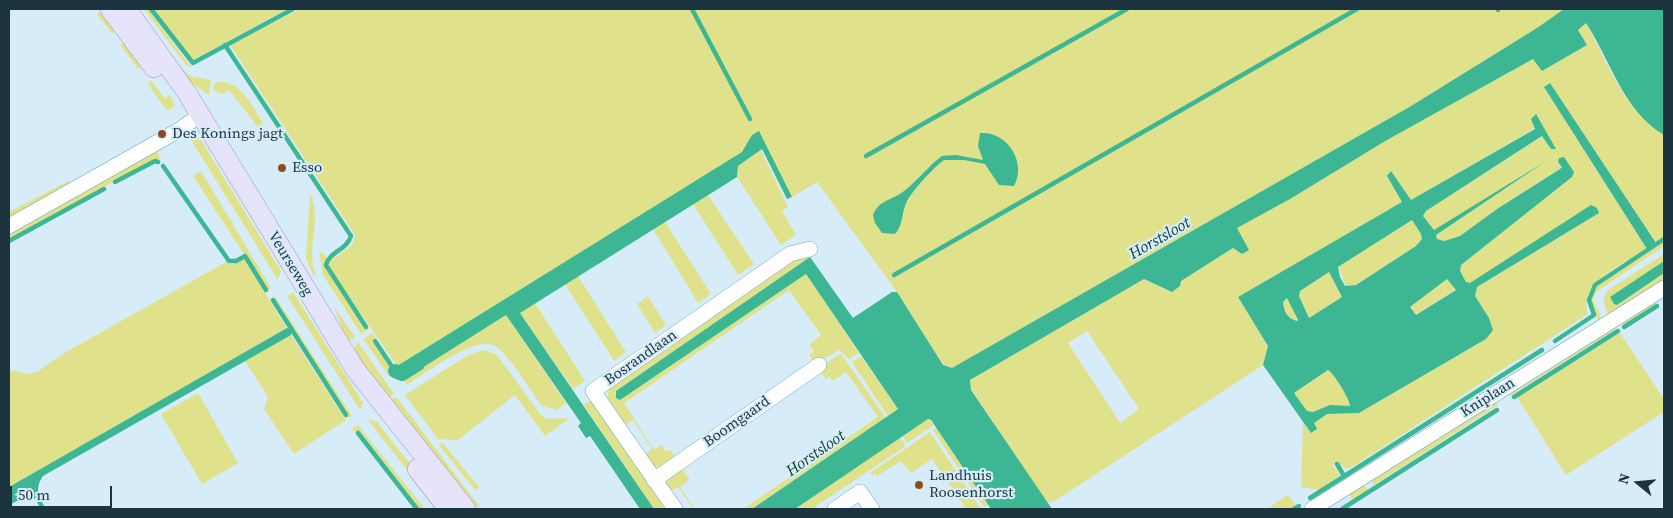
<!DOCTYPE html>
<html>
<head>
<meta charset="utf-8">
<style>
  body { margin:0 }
  #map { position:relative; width:1673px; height:518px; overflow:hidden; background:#d6edf9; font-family:"Source Serif 4",serif }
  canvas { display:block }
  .frame { position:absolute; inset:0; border:10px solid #1c343f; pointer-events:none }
  .north { position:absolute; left:1613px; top:458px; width:50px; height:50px; -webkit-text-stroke:4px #d6edf9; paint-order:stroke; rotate:287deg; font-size:14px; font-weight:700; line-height:20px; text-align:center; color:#1c343f }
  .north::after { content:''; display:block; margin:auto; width:18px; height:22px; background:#1c343f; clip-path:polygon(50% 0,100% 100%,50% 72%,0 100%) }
  .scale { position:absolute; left:10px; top:486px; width:102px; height:22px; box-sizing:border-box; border:2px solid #1c343f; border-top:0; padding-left:6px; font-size:15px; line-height:18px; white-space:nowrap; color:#1c343f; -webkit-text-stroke:4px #d6edf9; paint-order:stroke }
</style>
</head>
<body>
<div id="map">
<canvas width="1673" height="518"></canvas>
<div class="frame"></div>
<div class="north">N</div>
<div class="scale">50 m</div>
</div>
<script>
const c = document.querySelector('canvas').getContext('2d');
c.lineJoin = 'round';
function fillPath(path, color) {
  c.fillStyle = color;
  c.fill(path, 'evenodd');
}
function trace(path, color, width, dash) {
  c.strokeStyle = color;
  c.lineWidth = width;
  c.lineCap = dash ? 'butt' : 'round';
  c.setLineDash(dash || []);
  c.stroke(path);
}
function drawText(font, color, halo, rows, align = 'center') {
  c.font = font + ' "Source Serif 4",serif';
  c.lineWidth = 4.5;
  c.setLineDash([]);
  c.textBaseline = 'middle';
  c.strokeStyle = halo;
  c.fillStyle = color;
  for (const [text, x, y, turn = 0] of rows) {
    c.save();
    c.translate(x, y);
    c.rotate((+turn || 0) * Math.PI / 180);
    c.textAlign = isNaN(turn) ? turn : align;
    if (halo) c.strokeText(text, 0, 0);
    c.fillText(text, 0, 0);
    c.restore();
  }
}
const green = new Path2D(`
  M138 9 184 71 191 76 211 80 209 95 188 81Z
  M144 9H148L192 68 186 65Z
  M154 9H287L193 60Z
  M300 9H1564L1537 28 1411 106 952 368 943 365 897 292 817 182 792 197 763 139 752 135 743 152 397 366 330 269 329 262 352 245 355 235 230 45Z
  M101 11 115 31 112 34 97 14Z
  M1586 23C1607 61 1625 112 1664 135V237L1656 243 1550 83 1544 87 1647 249C1626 263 1577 282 1588 314L1352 467 1346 469 1337 462 1333 465 1340 475 1319 490 1301 487 1303 422 1297 414 1311 433 1314 423 1327 414 1359 413 1486 339 1489 318 1475 296 1477 287 1599 213 1470 283H1466L1460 271 1461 265 1572 177 1562 167 1497 209 1461 236 1444 241 1437 239 1436 235 1546 161 1434 231 1423 216 1426 211 1543 136 1551 149H1556L1545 131 1535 128 1411 200 1391 171 1387 176 1402 202 1238 297 1268 346 1263 365 1058 499 1047 503 971 389 970 380 1144 279 1169 291 1180 286 1181 281 1233 248 1242 254 1249 250 1236 228 1290 199 1387 140 1533 59 1542 71 1587 45 1578 29ZM1087 331 1139 409 1120 423 1068 343Z
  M124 42 142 66 138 69 120 45Z
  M150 81H152L165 99 170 95 175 106 167 111 148 84Z
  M217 82C242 80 252 106 263 123L258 127 229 90 223 94 213 90 214 85Z
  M186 132 193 133 201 140 281 271 278 280Z
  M155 148 161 159H154L9 240V231Z
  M761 150 788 207 782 211 796 235 781 245 737 177 738 166Z
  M201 171 271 288 268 291 193 176Z
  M68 181 70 185 9 218V212Z
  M310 192C323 225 305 246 316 275L314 276 306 259Z
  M708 195 754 264 738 275 693 204Z
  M1412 220 1421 234 1422 239 1416 246 1356 285 1346 286 1338 267Z
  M665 222 711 294 698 303 653 229Z
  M1664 241V246L1596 292 1593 300 1601 317 1598 321 1590 300 1596 286Z
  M319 251 327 257 325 266 364 328 368 326 369 329 361 334 323 275Z
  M808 254 810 257 616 391 615 394 620 400 806 274 859 353 849 359 839 350 815 364 809 355 814 351 809 345 821 335 789 290 624 403 654 450 662 445 665 451 670 450 676 459 662 467 651 466 644 455 652 449 633 420 624 426C615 412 602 400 611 384L790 260Z
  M1664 254V261L1611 297 1617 305 1664 273V284L1610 314 1607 313 1603 300 1608 290Z
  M244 259 287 328 9 487V372L13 370 26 374 37 372 66 352 226 262 231 265Z
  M1329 272 1342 297 1309 318 1299 296 1300 291Z
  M578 276 626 352 614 361 565 284Z
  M1447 279 1456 289 1416 315 1410 307Z
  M293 292 363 403 360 410 287 296Z
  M648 296 666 325 655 333 637 304Z
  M276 298 352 416 349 418 274 299Z
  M1287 298 1298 321C1287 318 1284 313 1283 302Z
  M1655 302 1657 304 1623 325 1621 322Z
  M535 303 585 381 573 389 520 313Z
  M334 307 355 337 347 342Z
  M506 315 566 403 557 410 542 406C532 393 508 353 495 346 475 335 425 374 406 385L404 376 422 368Z
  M1615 327 1616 329 1510 396V390Z
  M372 333 376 338 372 341 396 374 390 377 363 339Z
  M1620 333 1664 399V412L1566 475 1517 397Z
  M291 335 346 420 294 454 264 409 268 397 245 361Z
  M358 342 394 394 384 401 352 350Z
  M485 350 497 355 541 415 547 419 570 418 545 436 515 395 458 440 438 439 405 395 470 354Z
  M841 354 886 418 752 509H743L878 417 846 372 833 381 829 376 826 379 819 370 822 365Z
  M861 356 898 409 888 416 852 362Z
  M1329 370C1334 373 1350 400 1350 407L1330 405 1313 412H1307L1294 393Z
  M198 393 238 463 202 484 161 414Z
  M393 398 398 399 480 507 469 505 385 403Z
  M589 401 595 402 669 509H654L584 405Z
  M1496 402 1498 405 1374 485 1370 478Z
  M367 419 377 422 445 509H438Z
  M928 419 934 425 907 443 902 435Z
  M358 425 425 509H420L360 431 356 433 352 428Z
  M937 428 988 505 984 507 933 430Z
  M930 432 981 509H966L932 459 911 473 901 461 877 476 875 473 872 476 870 473Z
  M899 437 905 444 904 447 812 509H795Z
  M442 442 479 487 475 490 439 445Z
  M680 466 690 480 680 487 695 509H691L693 508 678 487 670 492C661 480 670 474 680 466Z
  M1362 483 1368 490 1352 500 1349 491Z
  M1288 495 1296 506 1291 509H1267Z`);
const water = new Path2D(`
  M1564 9H1664V135C1623 111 1611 61 1586 23L1578 30 1587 45 1542 71 1533 59 1387 140 1290 199 1237 228 1249 250 1242 254 1233 248 1181 281 1180 286 1172 292 1144 279 970 380 971 390 1052 509H991L931 420 928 419 795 509H752L898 409 806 274 620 400 616 398V391L810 257 853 318 892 292H897L943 365 952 368 1411 106 1537 28Z
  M1550 83 1656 243 1647 249 1544 87Z
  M1536 114 1556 149H1551L1542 136 1426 211 1423 216 1434 230 1546 161 1436 235 1437 239 1444 241 1460 236 1497 209 1560 169 1562 167 1558 162 1559 158 1564 157 1574 172 1572 177 1461 265 1460 271 1466 282 1470 283 1591 205 1597 208 1599 213 1477 287 1475 296 1489 318 1493 330 1486 339 1359 413 1327 414 1314 423 1317 429 1311 433 1263 365 1268 346 1238 297 1402 202 1387 176 1391 171 1411 200 1535 129 1531 119ZM1412 220 1421 234 1422 239 1416 246 1356 285 1345 286 1340 277 1338 267ZM1329 272 1342 297 1309 318 1299 296 1300 291ZM1447 279 1456 290 1416 315 1410 307ZM1287 298 1298 320 1297 321C1287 318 1284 312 1283 302ZM1328 370C1334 373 1350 400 1350 406L1330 405 1313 412 1307 411 1294 393Z
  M759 131 792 197 787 199 762 149 738 166 737 177 520 313 654 509H640L590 436 586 438 578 426 581 423 506 315 422 368 404 376 397 366 742 152 752 135Z
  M980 133C1008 131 1027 163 1014 186L999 185 985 164 964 160H944C934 167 913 190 907 201 901 212 904 224 895 234L882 233 875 223 873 215C879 201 888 201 900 194 916 183 927 167 942 156L956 155 983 160 978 146Z
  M1664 261V273L1617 305 1614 304 1610 297Z
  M287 328 292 330 291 335 43 476C34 489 39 497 46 509H41L35 499 29 495 9 505V487Z`);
const stream = new Path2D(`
  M151 9 193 63 293 9
  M692 9 750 119
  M1498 9V10
  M225 45 351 236C347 250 329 252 326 265L366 327
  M866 156 1127 9
  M163 166 229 261H236L245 256 266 290
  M115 182 155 161 158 162
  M9 241 104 189
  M894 275 1357 9
  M273 300 346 415
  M1624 327 1657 306
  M375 341 395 371
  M1555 341 1594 315 1589 300 1595 285 1664 239
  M1514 397 1618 331
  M358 433 417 509
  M1337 464 1344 476
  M1310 498 1542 350
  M1294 509 1299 506
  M1342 509 1497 410`);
const canal = new Path2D(`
  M395 371 402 374 418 364`);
const minor = new Path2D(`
  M9 226 179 130 200 115
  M654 480 819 365
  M675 509 593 391 790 254 810 249
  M835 509 860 492 872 509
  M1312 509 1664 288`);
const major = new Path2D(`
  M110 9 154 68
  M127 9 187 93 355 369 466 509
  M417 469 448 509`);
const markers = [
  [162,134,5,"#8f4a20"],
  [282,168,5,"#8f4a20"],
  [919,485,5,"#8f4a20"]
];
const poiNames = [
  ["Des Konings jagt",172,134],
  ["Esso",292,168],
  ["Landhuis",929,476],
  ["Roosenhorst",929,493]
];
const streetNames = [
  ["Veurseweg",290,264,59],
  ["Bosrandlaan",641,358,-35],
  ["Kniplaan",1488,398,-32],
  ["Boomgaard",737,422,-35]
];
const waterNames = [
  ["Horstsloot",1160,239,-30],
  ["Horstsloot",816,454,-35]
];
fillPath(green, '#e0e18b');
fillPath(water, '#3db793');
trace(stream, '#3db793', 4.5);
trace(canal, '#3db793', 14);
trace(minor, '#68a2bd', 16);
trace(major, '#959bb8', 20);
trace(minor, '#fff', 15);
trace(major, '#e6e4fb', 19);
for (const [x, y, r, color] of markers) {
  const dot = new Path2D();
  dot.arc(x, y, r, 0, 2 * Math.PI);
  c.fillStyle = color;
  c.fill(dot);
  trace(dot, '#d6edf9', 2);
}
drawText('15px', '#1c343f', '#d6edf9', poiNames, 'left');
drawText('15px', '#1c343f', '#d6edf9', streetNames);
drawText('italic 16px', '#0c4131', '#d6edf9', waterNames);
</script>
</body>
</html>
